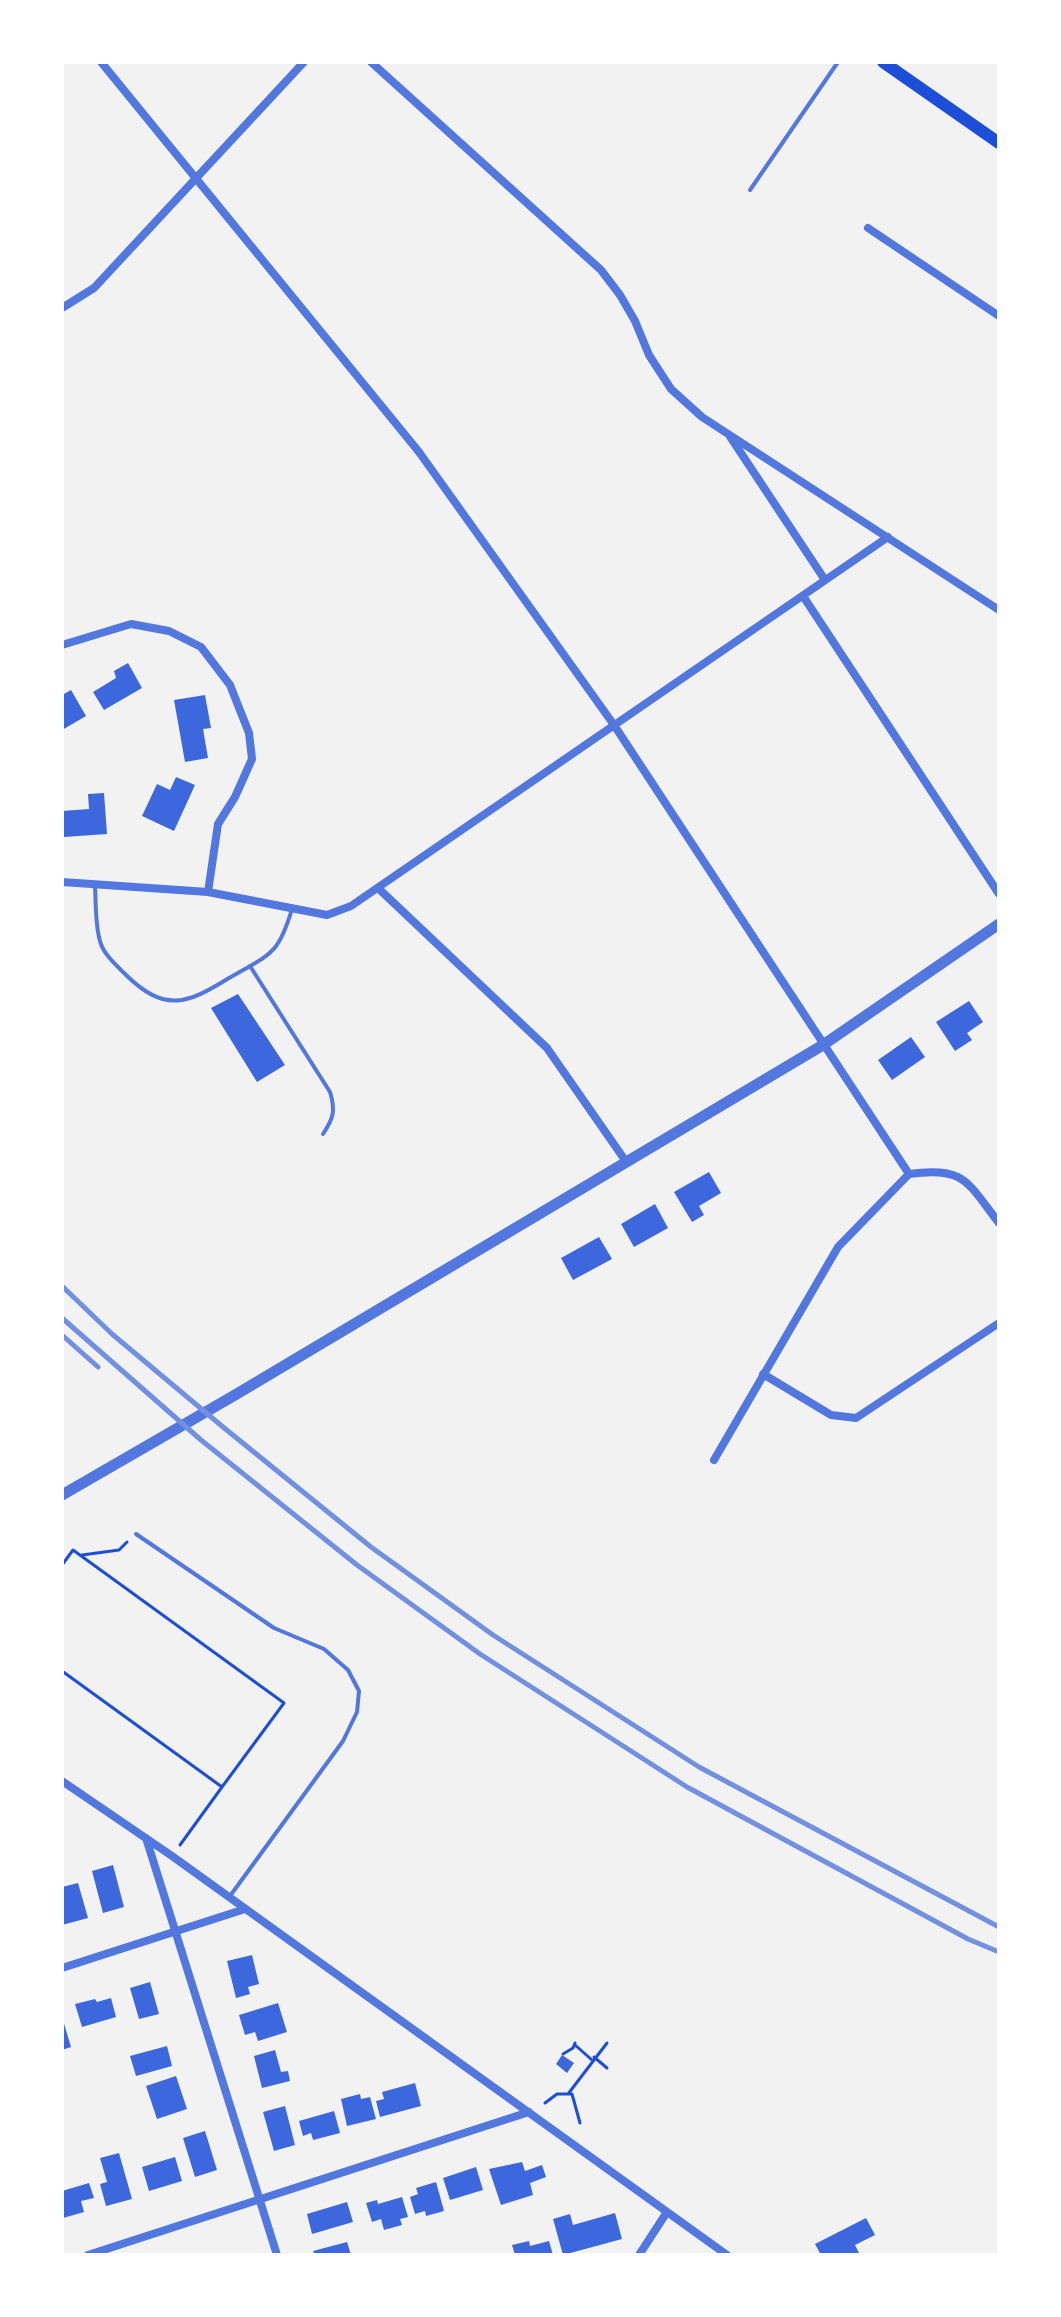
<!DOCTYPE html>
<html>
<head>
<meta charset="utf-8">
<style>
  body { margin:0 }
  #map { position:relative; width:1061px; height:2317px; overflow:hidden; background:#f2f2f2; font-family:"DejaVu Sans",sans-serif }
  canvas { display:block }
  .frame { position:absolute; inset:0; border:64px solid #fff; pointer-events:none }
</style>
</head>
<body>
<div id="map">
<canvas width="1061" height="2317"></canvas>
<div class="frame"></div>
</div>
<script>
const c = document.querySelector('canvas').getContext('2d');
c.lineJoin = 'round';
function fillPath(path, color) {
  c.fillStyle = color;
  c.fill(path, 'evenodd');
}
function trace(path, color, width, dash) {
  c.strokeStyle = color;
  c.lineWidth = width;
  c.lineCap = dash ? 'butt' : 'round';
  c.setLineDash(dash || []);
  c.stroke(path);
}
const building = new Path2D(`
  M128 663 142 688 104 710 93 692 116 678 114 671Z
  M71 690 86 716 62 730V695Z
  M205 695 211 728 203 729 208 758 185 762 174 700Z
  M176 777 195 785 174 831 142 816 157 784 170 790Z
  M104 793 107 834 64 837 62 811 89 809 88 794Z
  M238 994 285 1065 257 1082 211 1008Z
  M969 1001 983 1022 967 1033 972 1040 955 1051 936 1022Z
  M911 1037 925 1057 892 1080 878 1060Z
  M709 1172 721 1193 699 1206 704 1215 692 1222 674 1192Z
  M655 1204 668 1228 634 1247 621 1224Z
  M599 1237 612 1259 573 1280 561 1258Z
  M113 1865 124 1907 103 1913 92 1871Z
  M78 1883 88 1918 62 1925V1887Z
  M252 1955 259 1984 248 1987 250 1994 236 1998 227 1961Z
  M150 1982 159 2014 139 2019 130 1988Z
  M111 1998 116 2017 82 2027 75 2004 95 1999 97 2002Z
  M278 2003 287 2032 258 2041 255 2032 245 2035 239 2015Z
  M62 2017 71 2047 62 2050Z
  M167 2046 172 2066 136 2076 130 2056Z
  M275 2050 281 2072 288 2071 290 2081 262 2088 254 2056Z
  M562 2055 574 2063 567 2073 556 2064Z
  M176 2076 187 2109 157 2119 146 2086Z
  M415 2083 421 2106 380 2117 376 2101 384 2099 382 2092Z
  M360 2094 361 2099 370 2097 376 2119 347 2126 341 2099Z
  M285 2106 295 2145 274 2151 263 2112Z
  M334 2111 340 2133 313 2140 311 2133 303 2136 299 2121Z
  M205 2131 217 2170 195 2177 183 2138Z
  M119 2153 132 2199 106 2206 100 2184 107 2182 100 2158Z
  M175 2157 182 2181 149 2191 142 2167Z
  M522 2162 525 2171 542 2165 546 2177 530 2183 533 2195 501 2205 489 2169Z
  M476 2167 483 2190 450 2200 443 2178Z
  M436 2182 444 2211 426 2216 425 2211 415 2214 410 2197 418 2194 416 2188Z
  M89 2183 94 2198 81 2201 84 2212 63 2218 62 2191Z
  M402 2197 408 2217 400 2219 402 2225 384 2230 381 2219 372 2222 366 2203 377 2200 378 2204Z
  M347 2202 353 2222 312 2234 307 2214Z
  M615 2213 622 2239 563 2255 553 2219 570 2214 573 2225Z
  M866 2218 875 2235 855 2245 860 2255H821L815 2244Z
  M529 2241 530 2246 549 2241 553 2255H515L512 2245Z
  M347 2242 351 2255H315L313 2251Z`);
const path = new Path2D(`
  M82 1555 119 1550 127 1542
  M62 1565 73 1550 284 1703 222 1787 62 1671
  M180 1845 222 1787
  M575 2045 592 2060
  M563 2054 573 2048 575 2043
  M594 2057 607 2068
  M568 2094 607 2043
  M545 2103 557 2094H572L580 2123`);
const service = new Path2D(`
  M750 190 838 62
  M95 886C96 903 95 924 100 941 103 954 117 966 126 975 165 1013 187 1004 229 978 270 954 278 956 292 909
  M250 966 330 1092C336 1111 333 1119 323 1134
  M136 1534 274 1628 324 1649 348 1670 359 1691 357 1712 343 1741 230 1896`);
const minor = new Path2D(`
  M101 62 419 452 614 725 909 1174 838 1247 714 1460
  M371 62 601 270 620 295 635 321 649 355 671 389 702 417 999 610
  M868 228 999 316
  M62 308 94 288 304 62
  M729 435 825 580
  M803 596 999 894
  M62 645 131 624 169 631 201 647 230 685 249 733 252 759 235 797 218 824 208 892
  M62 882 208 892 327 915 351 906 888 537
  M378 888 547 1048 627 1163
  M909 1174C965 1166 967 1182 999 1223
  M763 1374 831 1415 856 1418 999 1323
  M62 1781 172 1856 727 2255
  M146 1838 277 2255
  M62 1968 245 1909
  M88 2255 529 2112
  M639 2255 667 2212`);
const tertiary = new Path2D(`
  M62 1495 235 1395 823 1045 999 924`);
const secondary = new Path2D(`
  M883 62 999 143`);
const rail = new Path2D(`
  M62 1286 112 1334 223 1427 371 1547 493 1635 699 1767 999 1927
  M62 1318 201 1440 357 1565 480 1654 687 1787 968 1939 999 1952
  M62 1335 98 1367`);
fillPath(building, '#3d67dc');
trace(path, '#1d4ed8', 3);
trace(service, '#5277de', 4);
trace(minor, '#5277de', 8);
trace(tertiary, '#5277de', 11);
trace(secondary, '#1d4ed8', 12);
trace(rail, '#7290e2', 5);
</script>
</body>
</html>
